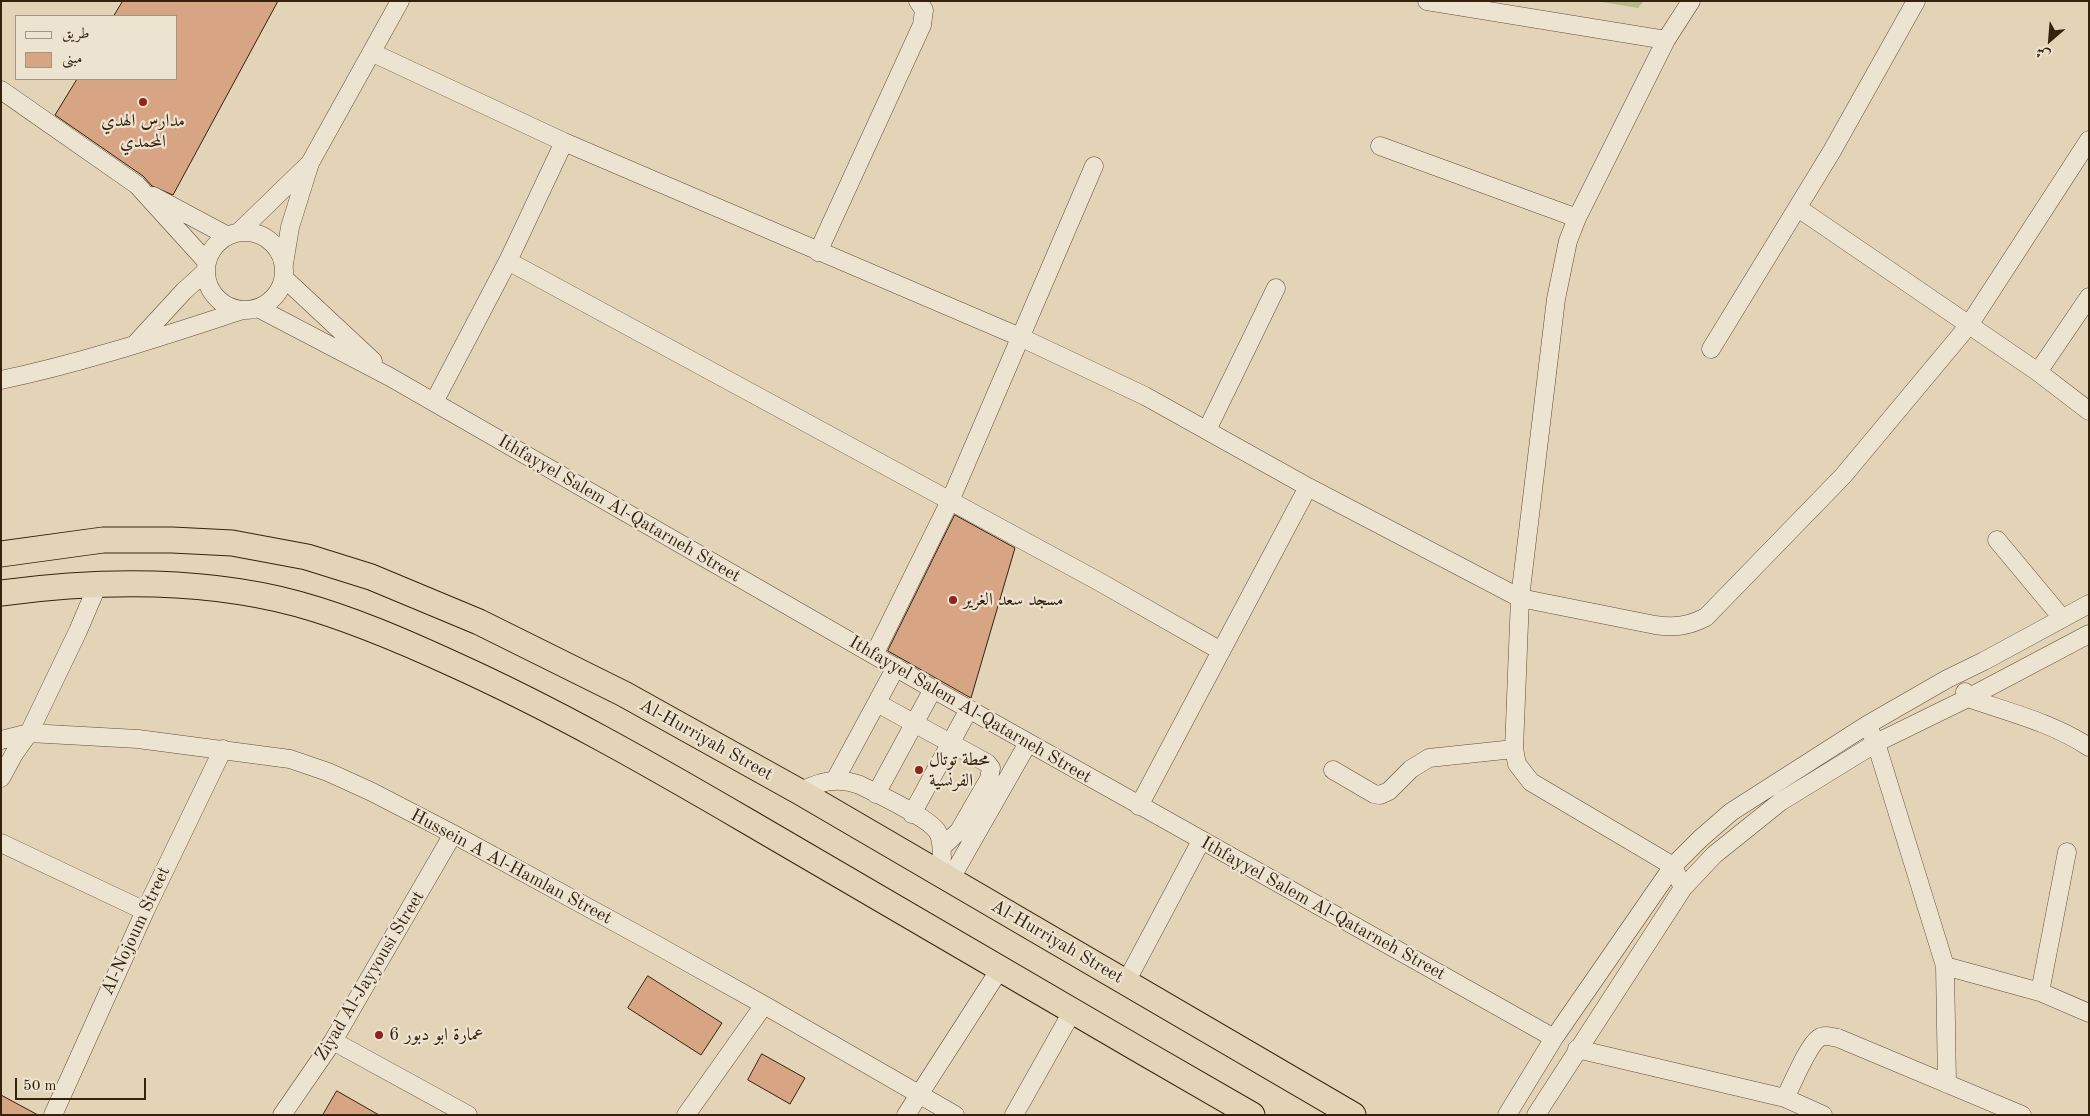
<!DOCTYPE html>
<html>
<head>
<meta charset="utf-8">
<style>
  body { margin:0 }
  #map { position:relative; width:2090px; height:1116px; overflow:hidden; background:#e3d4b8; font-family:"Old Standard TT",Amiri,serif }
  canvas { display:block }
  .frame { position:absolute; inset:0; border:2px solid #35220d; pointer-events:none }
  .legend { position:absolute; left:15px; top:15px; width:162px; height:65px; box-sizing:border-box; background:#ede3d1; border:1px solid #a39683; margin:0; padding:6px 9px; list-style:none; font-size:15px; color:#35220d }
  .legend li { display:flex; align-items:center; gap:10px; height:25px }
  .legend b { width:25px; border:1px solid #a39683 }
  .north { position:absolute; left:2025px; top:15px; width:50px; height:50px; -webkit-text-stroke:4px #ede3d1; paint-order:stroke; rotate:207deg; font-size:14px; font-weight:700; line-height:20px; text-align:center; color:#35220d }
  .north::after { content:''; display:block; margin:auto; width:18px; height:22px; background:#35220d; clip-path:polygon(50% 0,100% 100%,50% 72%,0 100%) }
  .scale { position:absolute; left:15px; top:1078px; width:131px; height:22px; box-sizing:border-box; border:2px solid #35220d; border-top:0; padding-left:6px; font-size:15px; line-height:18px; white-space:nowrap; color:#35220d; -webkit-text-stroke:4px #ede3d1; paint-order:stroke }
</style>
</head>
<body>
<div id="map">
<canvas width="2090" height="1116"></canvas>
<div class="frame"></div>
<ul class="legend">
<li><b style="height:6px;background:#ede3d1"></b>طريق</li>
<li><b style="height:14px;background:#d7a484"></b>مبنى</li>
</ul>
<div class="north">ش</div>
<div class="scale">50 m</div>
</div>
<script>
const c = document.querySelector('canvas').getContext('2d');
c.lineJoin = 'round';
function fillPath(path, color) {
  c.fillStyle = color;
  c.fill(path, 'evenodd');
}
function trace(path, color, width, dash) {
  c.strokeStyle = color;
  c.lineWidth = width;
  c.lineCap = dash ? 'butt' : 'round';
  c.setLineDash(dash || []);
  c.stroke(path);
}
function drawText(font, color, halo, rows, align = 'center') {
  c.font = font + ' "Old Standard TT",Amiri,serif';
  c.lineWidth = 4.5;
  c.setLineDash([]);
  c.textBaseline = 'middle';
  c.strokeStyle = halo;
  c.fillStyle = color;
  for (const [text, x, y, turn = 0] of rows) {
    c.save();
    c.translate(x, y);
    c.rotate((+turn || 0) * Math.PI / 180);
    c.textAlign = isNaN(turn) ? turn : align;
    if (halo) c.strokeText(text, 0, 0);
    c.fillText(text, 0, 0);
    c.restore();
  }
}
const green = new Path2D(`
  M1596 1H1644L1638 8Z`);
const building = new Path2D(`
  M123 1H278L173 195 152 186 143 176 55 115 77 79H176V16H114Z
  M955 515 1015 548 971 698 888 651Z
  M648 976 722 1023 701 1055 628 1008Z
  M762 1054 805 1078 790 1104 748 1080Z
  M337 1091 379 1115H323Z
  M1 1095 38 1115H1Z`);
const minor = new Path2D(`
  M1427 1 1666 40
  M373 53 564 142 1020 337 1145 396 1308 487 1520 598 1655 625C1674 628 1689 626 1706 617L1843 476 1969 325 2089 140
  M1 90 137 185 206 261
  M1380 146 1577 218
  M153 196 226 235
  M1798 208 2038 372 2089 411
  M240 231 308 165
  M206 271a39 39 0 1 1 78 0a39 39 0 1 1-78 0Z
  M818 252 922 25 924 10 918 1
  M508 261 1098 581 1221 651
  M284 264 290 227 310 163 400 1
  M284 278 373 361
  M258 308 390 377 933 689 1554 1038
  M137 342 184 291 205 272
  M1711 349 1832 151 1916 1
  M2038 372 2089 297
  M1 380C83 363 163 336 243 310
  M434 402 508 261 564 142
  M1207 430 1276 288
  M1997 540 2062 618
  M874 655 950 501 1094 166
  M1965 692 1968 698C2008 712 2053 723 2089 747
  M877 703 987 763 991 768 989 779 959 831 942 847
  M1871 733 1876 743 1945 966 1947 1084
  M1 740 29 733 138 739 290 759 328 772 372 792 453 834 655 944 764 1005 955 1115
  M1333 770 1374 794 1380 795 1389 791 1411 769 1429 758 1514 749
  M1 778 14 754 29 733 78 631 98 584
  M835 780 896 667
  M800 792C819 781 839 777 860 785 879 795 926 816 937 831 943 840 941 849 942 858
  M876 794 933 689
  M1139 806 1308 487
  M912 814 969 709
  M1 843 145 911
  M950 880 1028 743
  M1683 888 1673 866 1531 782 1517 764 1514 749 1520 598 1556 299 1568 241 1577 218 1666 40 1691 1
  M1945 966 2040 992 2089 1013
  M1126 982 1201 841
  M2040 992 2067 852
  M333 1041 468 1115
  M1577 1049 1785 1098 1823 1115
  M1785 1098C1792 1085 1808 1045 1819 1038 1825 1034 1832 1037 1838 1038L2022 1115
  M53 1115 145 911 223 749
  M282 1115 333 1041 453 834
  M686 1115 764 1005
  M906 1115 1000 969
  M1014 1115 1072 1012
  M1507 1115 1554 1038 1673 866 1700 839 1731 812 1867 725 1947 679 1984 661 2089 604
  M1536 1115 1683 888 1714 855 1780 802 1876 743 1968 698 2089 634`);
const highway = new Path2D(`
  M1 554 103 540H172L232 543 307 557 371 577 479 622 624 694 800 792 1353 1115
  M1 593C99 580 202 578 298 604 352 619 403 641 453 664 555 710 651 765 747 821 915 919 1083 1018 1252 1115`);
const markers = [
  [143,102,5,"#8f2418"],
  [953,600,5,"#8f2418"],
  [919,770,5,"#8f2418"],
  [379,1035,5,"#8f2418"]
];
const poiNames = [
  ["مدارس الهدي",143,121,"center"],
  ["المحمدي",143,142,"center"],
  ["مسجد سعد الغرير",963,600],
  ["محطة توتال",929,760],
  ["الفرنسية",929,781],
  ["عمارة ابو دبور 6",389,1035]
];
const streetNames = [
  ["Ithfayyel Salem Al-Qatarneh Street",619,509,30],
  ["Ithfayyel Salem Al-Qatarneh Street",970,710,30],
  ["Al-Hurriyah Street",706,740,29],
  ["Hussein A Al-Hamlan Street",511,867,28],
  ["Ithfayyel Salem Al-Qatarneh Street",1323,909,29],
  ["Al-Nojoum Street",136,931,-65],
  ["Al-Hurriyah Street",1057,942,30],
  ["Ziyad Al-Jayyousi Street",370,976,-59]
];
fillPath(green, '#b5bc8e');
fillPath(building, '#d7a484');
trace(building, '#35220d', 1);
trace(minor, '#604e38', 19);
trace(highway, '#35220d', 27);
trace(minor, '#ede3d1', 18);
trace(highway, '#e3d4b8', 25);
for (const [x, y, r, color] of markers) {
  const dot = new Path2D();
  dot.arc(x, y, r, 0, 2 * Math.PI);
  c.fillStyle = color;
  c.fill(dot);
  trace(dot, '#ede3d1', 2);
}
drawText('18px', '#35220d', '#ede3d1', poiNames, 'left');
drawText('18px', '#35220d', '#ede3d1', streetNames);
</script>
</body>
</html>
